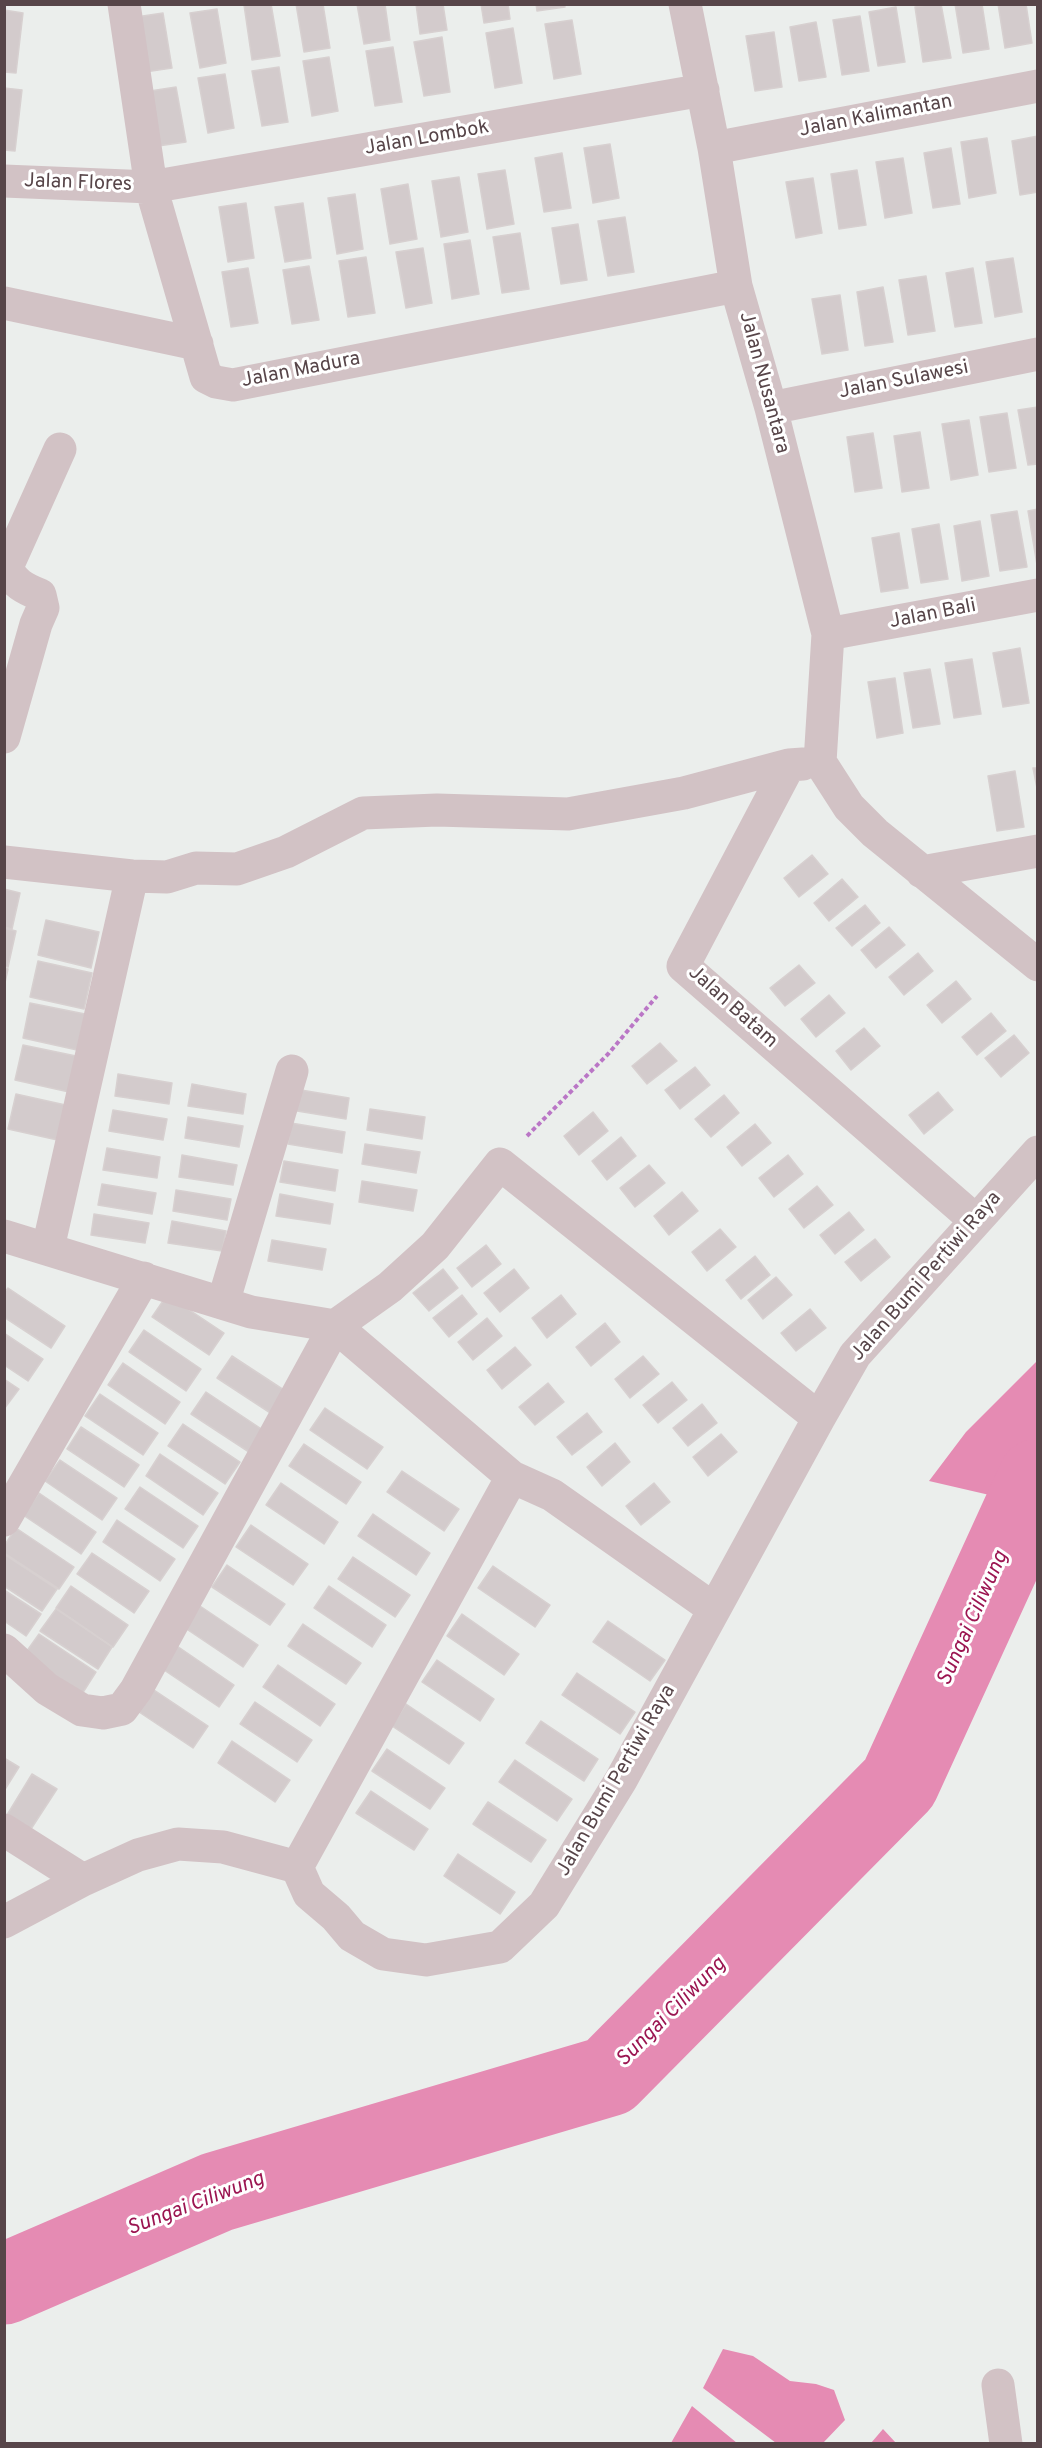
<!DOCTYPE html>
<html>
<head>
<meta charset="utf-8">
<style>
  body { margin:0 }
  #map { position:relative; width:1042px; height:2448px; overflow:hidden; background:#ebeeec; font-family:Overpass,sans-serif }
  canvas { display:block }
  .frame { position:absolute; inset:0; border:6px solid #574549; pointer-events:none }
</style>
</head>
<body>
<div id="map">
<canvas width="1042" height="2448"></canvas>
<div class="frame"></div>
</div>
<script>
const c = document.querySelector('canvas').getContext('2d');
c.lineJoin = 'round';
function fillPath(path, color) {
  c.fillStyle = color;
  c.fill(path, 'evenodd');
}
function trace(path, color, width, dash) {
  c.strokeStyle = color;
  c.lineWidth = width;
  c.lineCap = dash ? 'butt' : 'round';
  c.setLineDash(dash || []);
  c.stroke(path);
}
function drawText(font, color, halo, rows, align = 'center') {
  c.font = font + ' Overpass,sans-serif';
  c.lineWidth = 6;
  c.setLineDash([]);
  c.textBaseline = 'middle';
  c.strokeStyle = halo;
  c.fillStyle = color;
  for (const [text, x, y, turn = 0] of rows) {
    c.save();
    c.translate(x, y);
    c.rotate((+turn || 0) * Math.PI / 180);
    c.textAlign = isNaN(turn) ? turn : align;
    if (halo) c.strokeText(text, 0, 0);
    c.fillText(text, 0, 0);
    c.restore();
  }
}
const water = new Path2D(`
  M1037 1361V1506L929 1481 966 1432Z
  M723 2349 753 2356 790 2381 816 2384 834 2390 845 2420 823 2443H776L703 2388Z
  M692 2406 737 2443H671Z
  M883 2429 896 2443H871Z`);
const river = new Path2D(`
  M4 2284 217 2192 609 2076 899 1783 1038 1479`);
const building = new Path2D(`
  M271 4 280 56 252 60 244 5Z
  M296 4H323L330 48 304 52Z
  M357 4H385L390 40 364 44Z
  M416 4H443L447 30 420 34Z
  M481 4H508L510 19 484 23Z
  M536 4H564L565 7 537 11Z
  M932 4H941L951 58 923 62 915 7Z
  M955 4H982L989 49 963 53Z
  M998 4H1026L1032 43 1005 48Z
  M896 7 905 62 878 66 869 12Z
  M217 9 226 63 200 68 190 13Z
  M4 10 23 13 16 73 4 72Z
  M163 13 172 68 145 72 136 17Z
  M860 16 869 71 842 75 833 20Z
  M572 20 581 74 554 79 545 24Z
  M816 22 826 77 799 81 790 27Z
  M513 28 522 83 495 88 486 33Z
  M774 32 782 87 755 91 746 36Z
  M442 37 450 92 424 96 414 42Z
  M393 47 402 102 375 106 366 51Z
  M329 57 338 111 312 116 303 61Z
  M279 67 288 122 262 126 252 71Z
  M225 74 234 128 208 133 198 78Z
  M176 87 186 142 158 146 150 91Z
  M4 88 22 90 15 151 4 150Z
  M1038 136V192L1020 195 1012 141Z
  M987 138 996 193 969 198 961 142Z
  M610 144 619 198 593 203 584 148Z
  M951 148 960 204 933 208 924 153Z
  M562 153 571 208 544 212 535 158Z
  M903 158 912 213 885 218 876 162Z
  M505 170 514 224 487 229 478 174Z
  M857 170 866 225 839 229 831 174Z
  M459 177 468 232 441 237 432 181Z
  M813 178 822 233 796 238 786 182Z
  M408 184 417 239 390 244 381 189Z
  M355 194 363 249 337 254 328 198Z
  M246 203 254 258 228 262 219 207Z
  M303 203 311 258 285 262 275 207Z
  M625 217 634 272 608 276 598 221Z
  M578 224 587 280 561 284 552 228Z
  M520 233 529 289 502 293 493 237Z
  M470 240 479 294 452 299 444 244Z
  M423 248 432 303 406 308 396 252Z
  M366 257 375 313 348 317 339 261Z
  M1013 258 1022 312 995 317 986 262Z
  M309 266 319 320 292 324 283 270Z
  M248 268 258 323 231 327 222 272Z
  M973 268 982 323 955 327 946 273Z
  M926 276 935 331 908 335 899 280Z
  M883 287 893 342 865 346 857 292Z
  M840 295 848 350 822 354 812 299Z
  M1038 407V464L1028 465 1018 410Z
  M1007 413 1016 468 989 472 980 417Z
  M969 420 978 475 951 480 942 424Z
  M920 432 929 488 902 492 894 436Z
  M873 433 882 488 855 492 847 437Z
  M1038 509V565H1037L1028 511Z
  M1017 511 1027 567 1000 571 991 515Z
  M980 521 989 576 962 581 954 526Z
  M939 524 948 579 921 583 912 529Z
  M899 533 908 588 881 592 872 538Z
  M1020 648 1029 703 1003 707 993 653Z
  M972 659 981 714 954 718 945 663Z
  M930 669 940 724 913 728 904 673Z
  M895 678 903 733 877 738 868 682Z
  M1033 768H1038V793Z
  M1015 771 1024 827 997 831 988 776Z
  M812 855 828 874 799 897 784 878Z
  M842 879 858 897 829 921 814 903Z
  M4 889 20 893 12 929 4 927Z
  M865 905 880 923 852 946 836 928Z
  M46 920 99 932 91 968 38 955Z
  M889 927 905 945 876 968 861 950Z
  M4 928 16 931 8 967 4 966Z
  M918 953 933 971 904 995 889 977Z
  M38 961 92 973 84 1009 30 997Z
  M799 965 815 983 785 1006 770 988Z
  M4 968 8 969 4 987Z
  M956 981 971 999 942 1023 927 1005Z
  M829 995 845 1013 816 1037 801 1019Z
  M30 1003 85 1014 77 1050 23 1038Z
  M991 1013 1006 1031 977 1055 962 1037Z
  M864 1028 880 1046 851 1070 836 1051Z
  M1014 1035 1029 1053 1001 1077 985 1058Z
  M660 1043 677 1061 647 1084 632 1066Z
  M23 1045 76 1056 69 1092 15 1080Z
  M695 1067 710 1085 680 1109 665 1090Z
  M118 1074 172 1083 169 1104 115 1096Z
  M192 1084 246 1094 243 1114 188 1106Z
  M295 1089 349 1098 346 1119 291 1110Z
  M938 1092 953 1110 924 1134 909 1115Z
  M16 1094 70 1106 62 1141 8 1129Z
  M724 1095 739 1113 711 1137 695 1119Z
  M370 1109 425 1117 422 1139 367 1130Z
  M113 1110 167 1119 163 1140 109 1131Z
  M593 1112 608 1131 579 1155 564 1136Z
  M188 1117 243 1126 239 1147 185 1138Z
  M291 1123 345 1132 342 1153 288 1144Z
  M755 1124 771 1143 742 1166 727 1147Z
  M621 1137 636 1156 607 1180 592 1161Z
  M365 1144 420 1152 416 1173 362 1164Z
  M107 1148 160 1157 157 1178 103 1170Z
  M182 1155 237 1165 233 1185 179 1177Z
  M788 1155 803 1174 774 1197 759 1178Z
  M284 1161 338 1170 335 1191 280 1182Z
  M649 1165 665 1183 635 1207 620 1188Z
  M362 1181 417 1190 413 1211 359 1202Z
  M102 1184 156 1193 152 1214 98 1205Z
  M817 1186 833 1205 804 1228 789 1209Z
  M176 1190 231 1199 227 1220 173 1211Z
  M682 1192 698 1211 669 1235 654 1216Z
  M280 1194 333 1204 330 1224 276 1216Z
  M849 1212 864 1230 835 1254 820 1235Z
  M94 1214 149 1223 145 1243 91 1235Z
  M172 1221 226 1231 222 1251 168 1243Z
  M720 1229 736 1247 707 1271 692 1252Z
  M875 1239 890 1257 861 1281 845 1262Z
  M272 1240 326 1249 322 1270 268 1261Z
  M486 1245 501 1264 472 1287 457 1268Z
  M755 1256 770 1275 741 1299 726 1280Z
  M443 1269 458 1288 429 1311 413 1293Z
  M514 1269 529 1288 500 1312 484 1293Z
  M776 1277 792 1295 763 1319 748 1300Z
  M8 1288 65 1326 51 1348 4 1317V1293Z
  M167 1295 224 1333 209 1355 152 1317Z
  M462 1295 477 1314 449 1337 433 1318Z
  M561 1295 576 1314 547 1338 532 1318Z
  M810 1309 826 1328 796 1351 781 1333Z
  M487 1318 502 1336 473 1360 458 1342Z
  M605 1323 620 1342 591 1366 576 1347Z
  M144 1330 201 1369 186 1391 129 1352Z
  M4 1333 43 1359 28 1381 4 1365Z
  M515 1347 531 1365 502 1389 487 1370Z
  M232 1356 290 1394 275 1416 217 1378Z
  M643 1356 659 1374 630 1398 615 1379Z
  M123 1363 180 1402 165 1424 108 1385Z
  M4 1379 19 1389 4 1409Z
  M672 1382 687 1400 658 1423 643 1405Z
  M548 1383 564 1402 535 1425 519 1407Z
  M206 1392 263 1430 249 1452 191 1414Z
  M100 1394 158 1433 143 1455 85 1416Z
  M702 1404 717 1423 688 1446 673 1428Z
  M325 1408 383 1447 367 1469 310 1430Z
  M587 1413 602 1432 572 1455 557 1437Z
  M183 1424 240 1462 225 1484 168 1446Z
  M81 1427 139 1465 124 1487 67 1449Z
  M721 1434 737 1452 708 1476 693 1457Z
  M615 1443 630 1462 602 1486 587 1467Z
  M304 1444 361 1482 346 1504 289 1466Z
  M160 1454 218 1493 203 1515 146 1476Z
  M60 1460 117 1498 102 1520 45 1481Z
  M402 1471 459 1509 444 1531 387 1492Z
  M281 1483 338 1522 324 1544 266 1505Z
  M654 1483 670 1502 641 1525 626 1506Z
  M140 1487 198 1526 183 1548 125 1509Z
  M39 1493 96 1532 81 1554 23 1515Z
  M373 1514 430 1553 416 1575 358 1536Z
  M117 1520 175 1559 160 1581 103 1542Z
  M251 1525 308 1564 293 1585 236 1547Z
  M16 1528 74 1567 59 1589 4 1553V1546Z
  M92 1553 149 1591 134 1613 77 1574Z
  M4 1554 57 1589 42 1611 4 1586Z
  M353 1557 410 1595 395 1617 338 1579Z
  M227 1565 285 1604 270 1625 212 1587Z
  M493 1566 550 1605 535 1627 478 1588Z
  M71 1586 128 1625 113 1647 56 1608Z
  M329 1586 386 1625 372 1647 314 1608Z
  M4 1590 41 1614 26 1636 4 1621Z
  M200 1606 258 1645 243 1667 185 1628Z
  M56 1609 112 1647 98 1669 40 1631Z
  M462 1614 519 1654 504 1675 447 1636Z
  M608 1621 665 1660 650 1681 593 1642Z
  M303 1624 361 1663 346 1684 288 1646Z
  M39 1634 96 1672 82 1694 24 1655Z
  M177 1646 234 1685 219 1707 161 1668Z
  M437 1660 494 1699 480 1721 422 1682Z
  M278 1665 335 1704 320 1726 263 1687Z
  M577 1673 635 1712 620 1734 562 1695Z
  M151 1688 208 1726 193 1748 136 1710Z
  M255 1702 312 1740 297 1762 240 1724Z
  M406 1704 464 1743 449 1764 392 1726Z
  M541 1721 598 1759 584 1781 526 1743Z
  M232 1741 290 1780 275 1802 218 1763Z
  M387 1749 445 1788 430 1809 372 1771Z
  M4 1758 19 1767 4 1791Z
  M515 1760 572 1799 557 1821 499 1782Z
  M32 1774 57 1789 31 1829 7 1815Z
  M371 1791 428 1829 414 1850 356 1813Z
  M488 1802 546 1840 531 1862 473 1824Z
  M458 1854 515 1892 500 1914 444 1876Z`);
const path = new Path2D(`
  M527 1136 609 1053 657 996`);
const minor = new Path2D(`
  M124 4 151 187 206 377 216 382 233 385 736 286
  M685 4 714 148 736 286 771 408 828 634 820 762
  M714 148 1038 86
  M4 181 151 187 703 90
  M4 303 197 344
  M771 408 1038 354
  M828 634 1038 595
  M4 737 36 624 43 608 40 595C26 589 12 583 7 567L60 449
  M820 762 849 807 875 833 1038 965
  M803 764 789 765 683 966 975 1220
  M4 862 132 876 167 877 196 868 237 869 286 852 363 813 437 810 568 814 684 793 789 765
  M922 872 1038 851
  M4 1236 251 1312 335 1326 512 1477 552 1495 714 1609
  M48 1248 132 876
  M223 1303 292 1071
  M4 1520 144 1278
  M4 1650 47 1689 82 1710 103 1713 122 1709 136 1690 335 1326 390 1287 435 1246 500 1164 819 1418
  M4 1830 83 1880
  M297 1867 512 1477
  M4 1922 83 1880 138 1855 178 1844 223 1847 297 1867 309 1894 336 1917 352 1936 383 1954 426 1960 500 1947 544 1905 621 1780 819 1418 855 1355 1038 1152
  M998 2385 1006 2444`);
const streetNames = [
  ["Jalan Kalimantan",876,117,-11],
  ["Jalan Lombok",427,139,-10],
  ["Jalan Flores",78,184,2],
  ["Jalan Madura",301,371,-11],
  ["Jalan Sulawesi",904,381,-11],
  ["Jalan Nusantara",763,383,75],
  ["Jalan Bali",933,615,-11],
  ["Jalan Batam",732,1008,42],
  ["Jalan Bumi Pertiwi Raya",927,1277,-49],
  ["Jalan Bumi Pertiwi Raya",617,1781,-60]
];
const waterNames = [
  ["Sungai Ciliwung",974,1619,-66],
  ["Sungai Ciliwung",672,2013,-45],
  ["Sungai Ciliwung",196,2205,-21]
];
fillPath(water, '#e58bb3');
trace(river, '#e58bb3', 81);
fillPath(building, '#d3cbcc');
trace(building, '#d7d0d0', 1.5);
trace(path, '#ba76c6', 4, [4.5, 3]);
trace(minor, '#d2c2c5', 33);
drawText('20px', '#574549', '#fff', streetNames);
drawText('italic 21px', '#9b1551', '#fff', waterNames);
</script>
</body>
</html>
